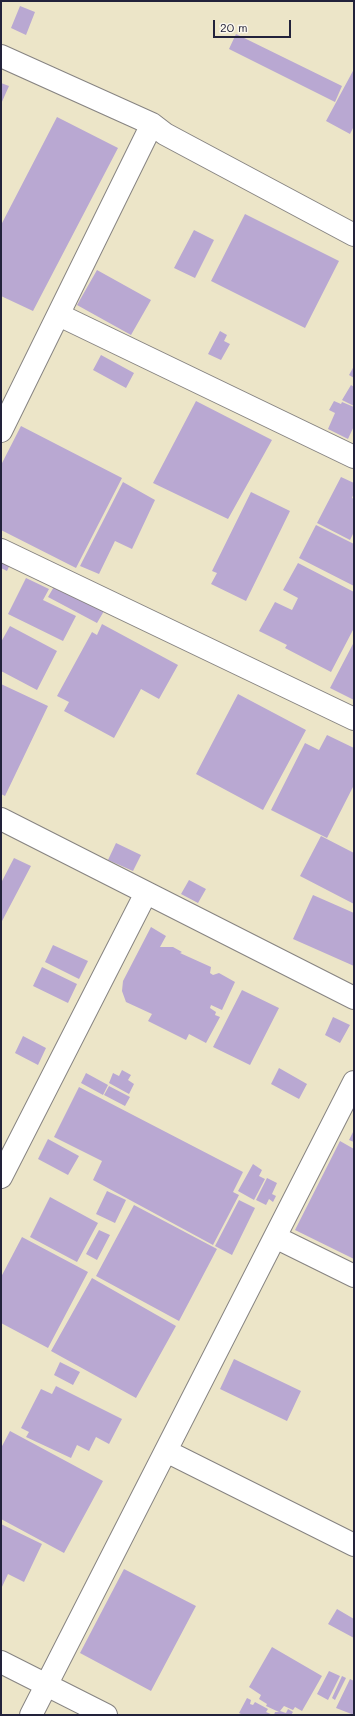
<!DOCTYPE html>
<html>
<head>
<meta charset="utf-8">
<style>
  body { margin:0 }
  #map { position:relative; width:355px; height:1716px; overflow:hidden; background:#ece5c8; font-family:Mali,sans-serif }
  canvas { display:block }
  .frame { position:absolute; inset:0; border:2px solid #22223b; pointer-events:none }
  .scale { position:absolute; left:213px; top:20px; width:78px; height:18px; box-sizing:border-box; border:2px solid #22223b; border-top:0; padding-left:5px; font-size:12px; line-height:14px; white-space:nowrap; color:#22223b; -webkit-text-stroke:3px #fbf7ec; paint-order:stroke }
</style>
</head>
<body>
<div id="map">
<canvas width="355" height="1716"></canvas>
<div class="frame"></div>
<div class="scale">20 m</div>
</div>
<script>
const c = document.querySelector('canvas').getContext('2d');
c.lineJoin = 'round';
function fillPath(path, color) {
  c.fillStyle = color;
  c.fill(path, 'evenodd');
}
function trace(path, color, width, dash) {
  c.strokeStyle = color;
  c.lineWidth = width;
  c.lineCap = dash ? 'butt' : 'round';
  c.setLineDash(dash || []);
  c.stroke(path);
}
const building = new Path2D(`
  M20 6 35 12 26 35 11 28Z
  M236 34 342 86 335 102 229 49Z
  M354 69V126L350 134 326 121Z
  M1 83 9 86 1 104Z
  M57 117 118 148 33 311 1 296V225Z
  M245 214 339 261 305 328 211 281Z
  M194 230 214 240 195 278 174 268Z
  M97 270 151 300 131 335 77 305Z
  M220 331 227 335 224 341 230 344 221 360 208 354Z
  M101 355 134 373 126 388 93 370Z
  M354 366V378L349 375Z
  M351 385 354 387V406L342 400Z
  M196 401 272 440 228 519 153 483Z
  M334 401 341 404 342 402 354 407V426L348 439 328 429 335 413 329 410Z
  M21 426 122 478 76 568 1 530V465Z
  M341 477 354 483V493L352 498 354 499V532L350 540 317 523Z
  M123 482 155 500 132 549 115 541 99 574 80 566Z
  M251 492 290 511 246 601 211 584 217 573 212 571Z
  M316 525 354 544V586L299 558Z
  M1 554 12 560 7 571 1 568Z
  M298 563 354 592V628L331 672 285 648 287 645 259 631 275 602 292 610 298 598 283 590Z
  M26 578 49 589 43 600 76 616 63 641 8 614Z
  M55 585 104 611 97 623 48 597Z
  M102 624 178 665 159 699 141 689 114 738 64 711 69 702 57 696 92 632 97 635Z
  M10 626 57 651 37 690 1 671V642Z
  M354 642V700L330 688Z
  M1 684 48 706 5 796 1 794Z
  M238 694 306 730 263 810 196 774Z
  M327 735 354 748V785L327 838 271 810 305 743 319 750Z
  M321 836 354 853V904L300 876Z
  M116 843 141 855 133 871 108 860Z
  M14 858 31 866 1 923V883Z
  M189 880 206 889 198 903 181 894Z
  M313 895 354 913V966L293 939Z
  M151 927 166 936 160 947H173L182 952 180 953 211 967 210 973 213 975 219 973 235 982 222 1010 211 1005 210 1008 216 1012 215 1015 220 1017 206 1043 189 1034 186 1040 148 1021 152 1014 126 1002 122 991 123 981Z
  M53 945 88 961 79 979 45 962Z
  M42 967 77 984 68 1003 33 986Z
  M242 990 279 1008 250 1065 213 1047Z
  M333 1017 350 1025 340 1043 325 1035Z
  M23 1036 46 1048 38 1065 15 1053Z
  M279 1068 307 1084 299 1099 271 1084Z
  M122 1070 131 1075 128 1080 134 1084 129 1094 109 1083 113 1073 119 1076Z
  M86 1073 108 1085 103 1095 81 1083Z
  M109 1086 130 1097 125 1106 104 1095Z
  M79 1087 243 1172 233 1192 239 1195 213 1245 93 1180 102 1161 54 1137Z
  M354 1130V1142L349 1140Z
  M48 1139 79 1156 68 1175 38 1159Z
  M340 1141 354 1149V1259L295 1230Z
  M253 1164 262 1170 259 1176 265 1179 254 1200 238 1191Z
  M267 1178 277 1183 272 1194 276 1196 273 1202 269 1199 266 1205 256 1200Z
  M107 1191 126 1200 115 1223 96 1214Z
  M50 1197 98 1223 77 1262 30 1237Z
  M239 1200 255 1208 232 1255 215 1246Z
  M134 1205 217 1249 179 1321 96 1276Z
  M99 1230 110 1235 97 1260 86 1254Z
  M22 1237 88 1272 48 1348 1 1323V1277Z
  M92 1278 176 1326 136 1398 51 1351Z
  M234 1359 301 1391 287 1421 220 1389Z
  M60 1362 80 1372 73 1385 54 1375Z
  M56 1386 122 1419 109 1444 96 1437 89 1451 77 1445 71 1458 26 1437 29 1432 21 1428 41 1389 52 1394Z
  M10 1431 103 1481 64 1553 1 1519V1448Z
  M1 1524 42 1544 24 1582 8 1574 1 1589Z
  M124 1569 196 1606 151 1691 80 1653Z
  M337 1609 354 1619V1638L328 1624Z
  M272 1647 322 1676 302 1711 295 1707 293 1710 284 1706 280 1711 286 1713 288 1709 293 1712 291 1715H274L275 1712H279L266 1706 267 1704 259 1699 261 1695 249 1687Z
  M329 1671 340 1676 328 1700 317 1694Z
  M342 1676 346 1678 335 1700 332 1698Z
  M350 1679 354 1681V1715L336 1708Z
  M247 1698 251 1700 250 1704 253 1705 255 1702 268 1709 266 1712 273 1715H243L239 1713Z`);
const minor = new Path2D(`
  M1 56 152 124 165 134 354 235
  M59 315 354 457
  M1 431 152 124
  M1 550 354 719
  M1 819 354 998
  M1 1177 146 893
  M275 1237 354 1276
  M166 1451 354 1545
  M1 1662 106 1715
  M31 1715 354 1082`);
fillPath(building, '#b9a8d2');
trace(minor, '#878482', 24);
trace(minor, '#fff', 22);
</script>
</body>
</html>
